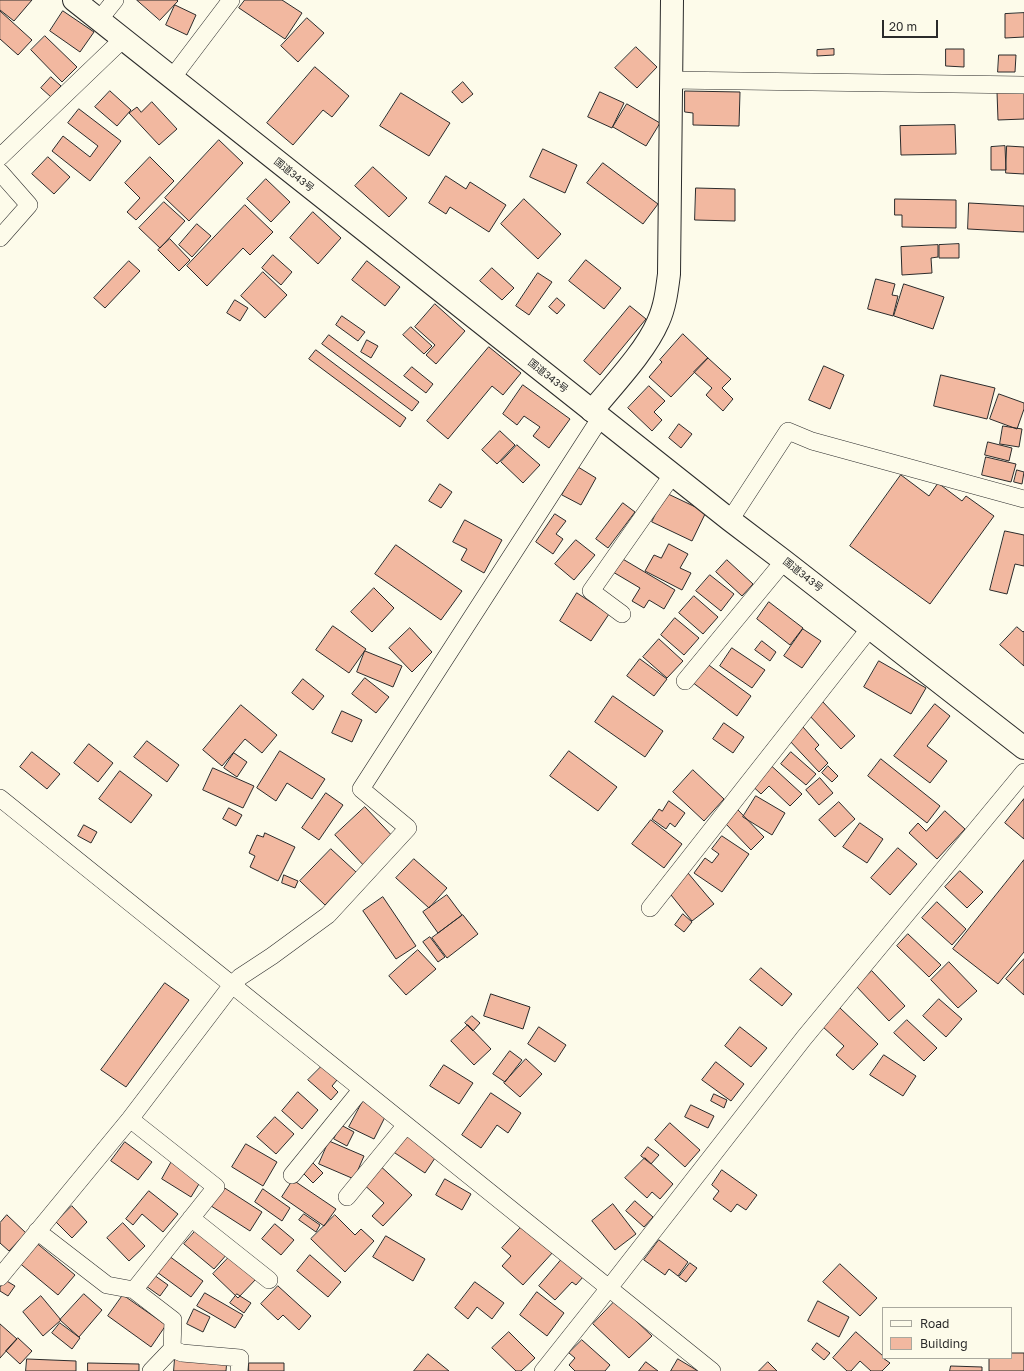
<!DOCTYPE html>
<html>
<head>
<meta charset="utf-8">
<style>
  body { margin:0 }
  #map { position:relative; width:1024px; height:1371px; overflow:hidden; background:#fdfbea; font-family:"Golos Text",sans-serif }
  canvas { display:block }
  .legend { position:absolute; left:882px; top:1307px; width:130px; height:52px; box-sizing:border-box; background:#fdfbea; border:1px solid #a9a89e; margin:0; padding:5px 7px; list-style:none; font-size:12px; color:#2b2b2b }
  .legend li { display:flex; align-items:center; gap:8px; height:20px }
  .legend b { width:20px; border:1px solid #a9a89e }
  .scale { position:absolute; left:882px; top:20px; width:56px; height:18px; box-sizing:border-box; border:2px solid #2b2b2b; border-top:0; padding-left:5px; font-size:12px; line-height:14px; white-space:nowrap; color:#2b2b2b; -webkit-text-stroke:3px #fdfbea; paint-order:stroke }
</style>
</head>
<body>
<div id="map">
<canvas width="1024" height="1371"></canvas>
<ul class="legend">
<li><b style="height:5px;background:#fdfbea"></b>Road</li>
<li><b style="height:11px;background:#f2b8a0"></b>Building</li>
</ul>
<div class="scale">20 m</div>
</div>
<script>
const c = document.querySelector('canvas').getContext('2d');
c.lineJoin = 'round';
function fillPath(path, color) {
  c.fillStyle = color;
  c.fill(path, 'evenodd');
}
function trace(path, color, width, dash) {
  c.strokeStyle = color;
  c.lineWidth = width;
  c.lineCap = dash ? 'butt' : 'round';
  c.setLineDash(dash || []);
  c.stroke(path);
}
function drawText(font, color, halo, rows, align = 'center') {
  c.font = font + ' "Golos Text","Noto Sans JP",sans-serif';
  c.lineWidth = 3;
  c.setLineDash([]);
  c.textBaseline = 'middle';
  c.strokeStyle = halo;
  c.fillStyle = color;
  for (const [text, x, y, turn = 0] of rows) {
    c.save();
    c.translate(x, y);
    c.rotate((+turn || 0) * Math.PI / 180);
    c.textAlign = isNaN(turn) ? turn : align;
    if (halo) c.strokeText(text, 0, 0);
    c.fillText(text, 0, 0);
    c.restore();
  }
}
const building = new Path2D(`
  M0 0H32L14 21 0 10Z
  M137 0H177L178 1 160 20Z
  M245 0H282L302 13 285 39 239 8Z
  M175 5 196 15 187 35 166 25Z
  M0 11 32 40 18 55 0 39Z
  M63 11 94 32 80 52 50 31Z
  M1024 13V37L1005 38V14Z
  M307 18 324 33 298 62 281 46Z
  M45 36 77 67 62 82 31 50Z
  M636 47 657 67 637 88 615 68Z
  M834 49V55L817 56V50Z
  M946 49H964V67L946 66Z
  M999 55H1016L1015 72H998Z
  M315 67 349 96 332 117 323 110 293 145 267 123Z
  M51 77 61 86 51 97 41 88Z
  M463 82 473 94 462 103 452 92Z
  M110 91 131 110 117 126 95 107Z
  M685 91 740 92 739 126 693 125V113L685 112Z
  M1024 91V119L998 120 997 92Z
  M600 92 624 103 612 128 588 117Z
  M401 93 450 123 429 156 380 126Z
  M152 102 177 129 159 145 129 113 137 107 141 112Z
  M627 104 660 123 646 146 613 127Z
  M79 109 121 141 90 181 52 151 63 136 90 157 98 146 68 123Z
  M955 125 956 154 901 155 900 126Z
  M219 140 243 163 189 221 165 198Z
  M1005 146 1006 170H991V147Z
  M1007 146 1024 147V174L1006 173Z
  M543 149 577 165 565 193 530 177Z
  M48 157 70 177 54 194 32 174Z
  M150 157 174 181 136 220 127 212 140 198 125 183Z
  M603 163 658 204 643 224 587 183Z
  M373 167 407 198 389 217 355 186Z
  M446 176 466 189 470 182 506 205 489 232 450 207 446 214 429 203Z
  M266 179 290 202 271 222 247 199Z
  M696 188 735 189V221L695 220Z
  M524 199 561 234 538 259 501 224Z
  M895 199 956 200V228L902 227V215H895Z
  M164 202 185 221 160 248 139 228Z
  M969 203 1024 206V232L968 229Z
  M245 205 273 232 250 255 243 248 207 286 187 266Z
  M313 212 341 238 318 264 290 238Z
  M197 224 211 236 192 257 179 245Z
  M170 239 190 260 179 271 158 250Z
  M959 244V258H939V245Z
  M938 245V257L931 258 932 273 902 275 901 247Z
  M273 255 292 272 281 285 262 268Z
  M586 260 621 288 604 309 569 281Z
  M129 261 140 271 105 308 94 298Z
  M367 261 400 287 385 306 352 280Z
  M492 268 514 288 502 300 480 281Z
  M263 272 287 295 265 318 241 296Z
  M538 273 552 282 529 315 516 306Z
  M876 279 895 284 892 295 898 296 893 316 868 309Z
  M904 284 944 297 933 329 894 316Z
  M557 298 565 305 557 314 549 307Z
  M235 300 248 308 240 321 227 313Z
  M435 304 465 331 436 364 426 355 435 345 415 327Z
  M630 306 646 319 600 375 584 361Z
  M342 316 365 332 358 341 336 325Z
  M411 327 432 346 424 354 403 335Z
  M683 334 708 358 671 397 649 377 662 362 660 360Z
  M329 335 419 402 412 411 322 344Z
  M367 340 378 346 371 358 361 352Z
  M489 347 521 373 503 395 492 386 448 439 427 421Z
  M316 350 406 418 400 427 309 359Z
  M708 358 731 379 722 388 733 399 723 411 706 395 712 388 694 372Z
  M824 366 844 375 830 409 809 400Z
  M412 367 433 384 426 393 404 376Z
  M941 375 995 388 987 419 934 406Z
  M523 385 570 419 549 448 533 436 540 427 524 416 517 425 503 414Z
  M649 386 665 401 654 412 662 420 652 431 628 408Z
  M999 394 1024 403V409L1017 429 990 419Z
  M679 424 692 434 681 448 669 438Z
  M1003 426 1022 429 1019 447 1000 444Z
  M500 431 515 445 497 464 482 450Z
  M988 442 1012 448 1009 461 985 455Z
  M517 445 540 465 523 483 501 462Z
  M986 457 1016 464 1011 482 982 475Z
  M578 467 596 478 581 505 562 495Z
  M1017 470 1024 472 1022 484 1014 482Z
  M901 475 929 496 938 483 962 501 966 496 994 516 930 604 850 546Z
  M440 484 452 492 441 508 429 501Z
  M666 493 706 512 692 541 652 522Z
  M623 503 635 512 608 548 596 539Z
  M555 514 566 521 556 534 563 539 553 554 536 542Z
  M465 520 502 540 484 573 461 560 467 549 453 542Z
  M1005 531 1024 535V566L1015 564 1007 594 990 590Z
  M576 540 595 555 574 580 555 564Z
  M669 544 688 554 680 568 691 573 682 590 645 571 654 555 661 558Z
  M396 545 462 591 441 620 375 574Z
  M621 558 675 590 664 609 649 600 644 608 632 601 640 588 613 572Z
  M727 560 753 584 742 596 716 572Z
  M710 575 734 594 721 611 696 591Z
  M374 588 394 608 372 632 351 612Z
  M577 593 609 614 591 641 560 621Z
  M694 596 718 617 703 634 679 613Z
  M769 602 803 628 790 645 757 619Z
  M675 618 699 638 684 655 661 635Z
  M333 626 366 649 349 673 316 650Z
  M1017 627 1023 632 1024 631V666L1000 645Z
  M410 628 432 652 412 672 389 648Z
  M803 629 821 641 802 668 784 656Z
  M659 639 683 661 667 678 643 657Z
  M762 641 776 652 770 661 755 650Z
  M732 648 765 670 752 688 720 666Z
  M365 651 402 666 393 687 357 672Z
  M640 659 667 679 654 696 627 676Z
  M879 661 926 688 911 714 864 687Z
  M706 663 751 696 737 716 692 682Z
  M365 678 389 697 376 713 352 694Z
  M303 679 324 696 313 710 292 693Z
  M613 696 663 731 645 757 595 722Z
  M822 701 855 736 841 749 808 714Z
  M935 704 950 716 927 746 947 761 930 783 894 756Z
  M241 705 277 735 262 753 245 739 222 766 203 750Z
  M342 711 362 720 352 742 332 733Z
  M724 723 744 737 733 753 713 739Z
  M803 727 819 745 815 749 828 763 819 772 789 740Z
  M147 741 179 765 167 782 134 757Z
  M89 744 113 763 98 782 74 763Z
  M280 751 325 779 312 799 287 783 276 801 257 788Z
  M569 751 617 787 598 811 550 776Z
  M32 752 60 774 47 789 20 767Z
  M791 752 816 774 806 785 781 764Z
  M234 753 247 762 237 777 224 768Z
  M881 759 940 806 927 823 868 776Z
  M765 760 802 794 790 806 769 786 761 794 746 780Z
  M828 766 838 776 832 782 822 773Z
  M213 768 254 786 243 808 203 790Z
  M693 770 724 799 704 821 673 792Z
  M120 771 152 795 131 823 99 799Z
  M820 778 833 793 819 805 806 790Z
  M326 793 343 805 319 840 302 828Z
  M756 796 785 813 772 835 743 817Z
  M1024 799V839L1005 823Z
  M669 801 685 813 675 827 670 823 666 829 652 819 659 809 662 811Z
  M839 802 855 819 835 837 819 820Z
  M365 807 397 841 367 869 335 835Z
  M229 808 242 815 236 826 223 819Z
  M738 810 764 837 751 850 725 823Z
  M945 811 965 829 937 859 909 833 918 823 926 831Z
  M651 820 682 844 664 868 632 844Z
  M860 823 883 839 867 863 843 847Z
  M84 825 97 832 91 843 78 836Z
  M265 833 295 847 278 881 250 867 255 856 249 853 257 835 263 837Z
  M722 836 749 854 722 892 694 873 705 858 712 863 719 854 712 849Z
  M898 848 917 864 890 895 871 878Z
  M331 849 356 872 325 905 300 881Z
  M414 859 447 888 429 908 396 878Z
  M1024 860V952L998 984 953 949Z
  M960 871 983 892 967 908 945 887Z
  M688 873 714 904 692 921 667 890Z
  M284 875 298 881 295 888 282 883Z
  M447 895 462 915 438 933 423 912Z
  M383 897 416 946 396 959 363 911Z
  M937 902 966 929 952 945 922 918Z
  M683 914 692 922 684 932 675 925Z
  M463 915 478 934 447 958 432 938Z
  M908 934 941 965 929 977 897 946Z
  M430 937 445 957 438 962 423 942Z
  M418 950 436 969 406 995 389 976Z
  M1024 959V995L1006 979Z
  M949 962 977 991 958 1008 931 980Z
  M761 968 792 994 782 1006 750 980Z
  M872 971 905 1006 889 1021 856 986Z
  M165 983 189 1000 126 1087 101 1070Z
  M491 994 530 1007 523 1029 484 1016Z
  M939 999 962 1019 946 1037 923 1016Z
  M840 1008 878 1044 853 1070 836 1055 844 1046 823 1027Z
  M472 1016 480 1023 473 1031 465 1023Z
  M907 1020 937 1048 924 1061 894 1033Z
  M468 1025 491 1049 474 1065 451 1041Z
  M539 1027 566 1045 555 1062 528 1044Z
  M740 1027 767 1048 751 1067 725 1046Z
  M510 1051 522 1060 505 1082 493 1074Z
  M884 1055 916 1076 903 1096 870 1075Z
  M526 1059 542 1074 520 1097 504 1083Z
  M716 1062 744 1084 731 1101 702 1080Z
  M444 1065 473 1083 459 1104 430 1086Z
  M322 1066 337 1080 332 1086 338 1092 331 1100 308 1080Z
  M298 1092 318 1110 302 1129 282 1111Z
  M491 1093 521 1113 508 1133 497 1125 481 1148 462 1135Z
  M714 1094 727 1100 724 1108 711 1101Z
  M363 1101 387 1113 374 1139 349 1127Z
  M691 1105 714 1116 708 1128 685 1117Z
  M275 1117 294 1134 276 1154 257 1137Z
  M670 1123 700 1150 685 1167 655 1140Z
  M341 1125 354 1132 347 1146 334 1139Z
  M405 1133 437 1155 425 1173 392 1151Z
  M329 1141 364 1156 354 1179 319 1164Z
  M125 1142 152 1162 138 1180 111 1161Z
  M246 1144 277 1162 263 1186 232 1167Z
  M648 1147 659 1155 651 1164 641 1156Z
  M645 1158 673 1184 660 1199 652 1192 647 1198 625 1178Z
  M172 1161 202 1179 191 1197 162 1179Z
  M312 1162 323 1173 313 1183 302 1172Z
  M377 1163 412 1195 383 1226 372 1216 384 1203 360 1181Z
  M722 1170 757 1195 746 1210 737 1204 731 1212 713 1199 719 1191 712 1185Z
  M445 1179 471 1194 462 1210 436 1195Z
  M293 1180 336 1209 324 1226 282 1197Z
  M220 1185 262 1212 250 1231 208 1204Z
  M263 1189 290 1208 282 1221 255 1202Z
  M149 1191 178 1214 163 1232 142 1214 133 1225 126 1219Z
  M635 1201 653 1217 644 1227 626 1211Z
  M613 1204 636 1234 615 1250 592 1221Z
  M72 1206 87 1222 72 1238 56 1222Z
  M304 1214 320 1225 316 1232 299 1220Z
  M7 1215 26 1233 9 1251 0 1243V1223Z
  M335 1215 355 1235 361 1229 374 1241 345 1272 311 1239Z
  M123 1223 145 1246 129 1261 107 1238Z
  M275 1224 294 1240 281 1255 262 1239Z
  M524 1224 554 1251 523 1285 502 1266 511 1256 502 1248Z
  M198 1228 228 1253 214 1269 184 1244Z
  M386 1236 425 1259 413 1281 373 1257Z
  M659 1240 688 1262 678 1276 669 1269 665 1275 644 1260Z
  M34 1241 75 1275 58 1295 17 1261Z
  M232 1254 257 1278 238 1298 213 1274Z
  M310 1255 341 1282 328 1297 297 1271Z
  M169 1256 203 1281 191 1297 157 1272Z
  M562 1259 583 1277 576 1285 572 1282 555 1300 539 1286Z
  M690 1263 697 1268 686 1282 679 1277Z
  M840 1264 877 1298 860 1316 823 1282Z
  M154 1275 168 1285 160 1296 146 1286Z
  M5 1280 15 1286 8 1296 0 1291V1288Z
  M475 1282 504 1303 492 1319 477 1307 468 1319 455 1308Z
  M278 1286 311 1316 299 1330 283 1315 278 1320 261 1304Z
  M537 1292 564 1313 547 1336 520 1315Z
  M205 1293 243 1315 235 1328 197 1306Z
  M84 1294 102 1310 79 1337 60 1320Z
  M237 1294 251 1303 244 1313 230 1303Z
  M123 1295 166 1325 151 1347 108 1316Z
  M41 1296 61 1320 43 1336 23 1312Z
  M615 1301 652 1336 629 1358 593 1324Z
  M818 1301 849 1317 839 1337 808 1321Z
  M194 1309 210 1317 203 1332 187 1324Z
  M60 1323 80 1338 72 1349 52 1333Z
  M0 1324 17 1339 0 1358Z
  M509 1332 535 1358 521 1371H516L492 1348Z
  M856 1332 883 1356V1358L890 1363 882 1371H871L860 1361 851 1371H847L833 1358Z
  M18 1338 32 1351 20 1364 6 1351Z
  M582 1340 610 1365 605 1371H575L569 1365 575 1358 569 1353Z
  M817 1343 830 1353 824 1360 812 1350Z
  M1011 1353H1024V1371H989V1358H1011Z
  M428 1354 449 1371H414Z
  M175 1358 227 1359 226 1371H174Z
  M27 1359 76 1361V1371H26Z
  M678 1359 698 1371H671Z
  M646 1362 658 1371H639Z
  M768 1362 777 1371H759Z
  M88 1363 139 1364V1371H88Z
  M249 1363H284V1371H249Z
  M951 1366 982 1367V1371H950Z`);
const street = new Path2D(`
  M99 20 115 0
  M172 78 231 0
  M671 80 1024 85
  M0 157 123 39
  M0 172 29 205 0 238
  M730 520 788 431 812 441 1024 499
  M622 614 591 591 673 474
  M685 681 784 561
  M0 798 712 1371
  M650 908 870 628
  M130 1119 216 1187 134 1290
  M292 1175 361 1090
  M347 1197 406 1125
  M191 1218 269 1280
  M37 1231 107 1285 134 1290 173 1320 172 1349 151 1371
  M0 1277 130 1119 232 985 240 977 272 956 328 915 408 828 361 789 601 417
  M172 1349 182 1353 240 1358 239 1371
  M543 1371 609 1288 804 1038 1024 772`);
const secondary = new Path2D(`
  M592 411C613 385 645 352 658 322 665 307 667 290 669 274L672 0`);
const highway = new Path2D(`
  M74 0 730 520 784 561 1024 748`);
const streetNames = [
  ["国道343号",294,175,38],
  ["国道343号",548,376,38],
  ["国道343号",803,575,38]
];
fillPath(building, '#f2b8a0');
trace(building, '#2b2b2b', 1);
trace(street, '#2b2b2b', 18);
trace(secondary, '#2b2b2b', 24);
trace(highway, '#2b2b2b', 24);
trace(street, '#fdfbea', 17);
trace(secondary, '#fdfbea', 22);
trace(highway, '#fdfbea', 22);
drawText('10px', '#2b2b2b', '#fdfbea', streetNames);
</script>
</body>
</html>
